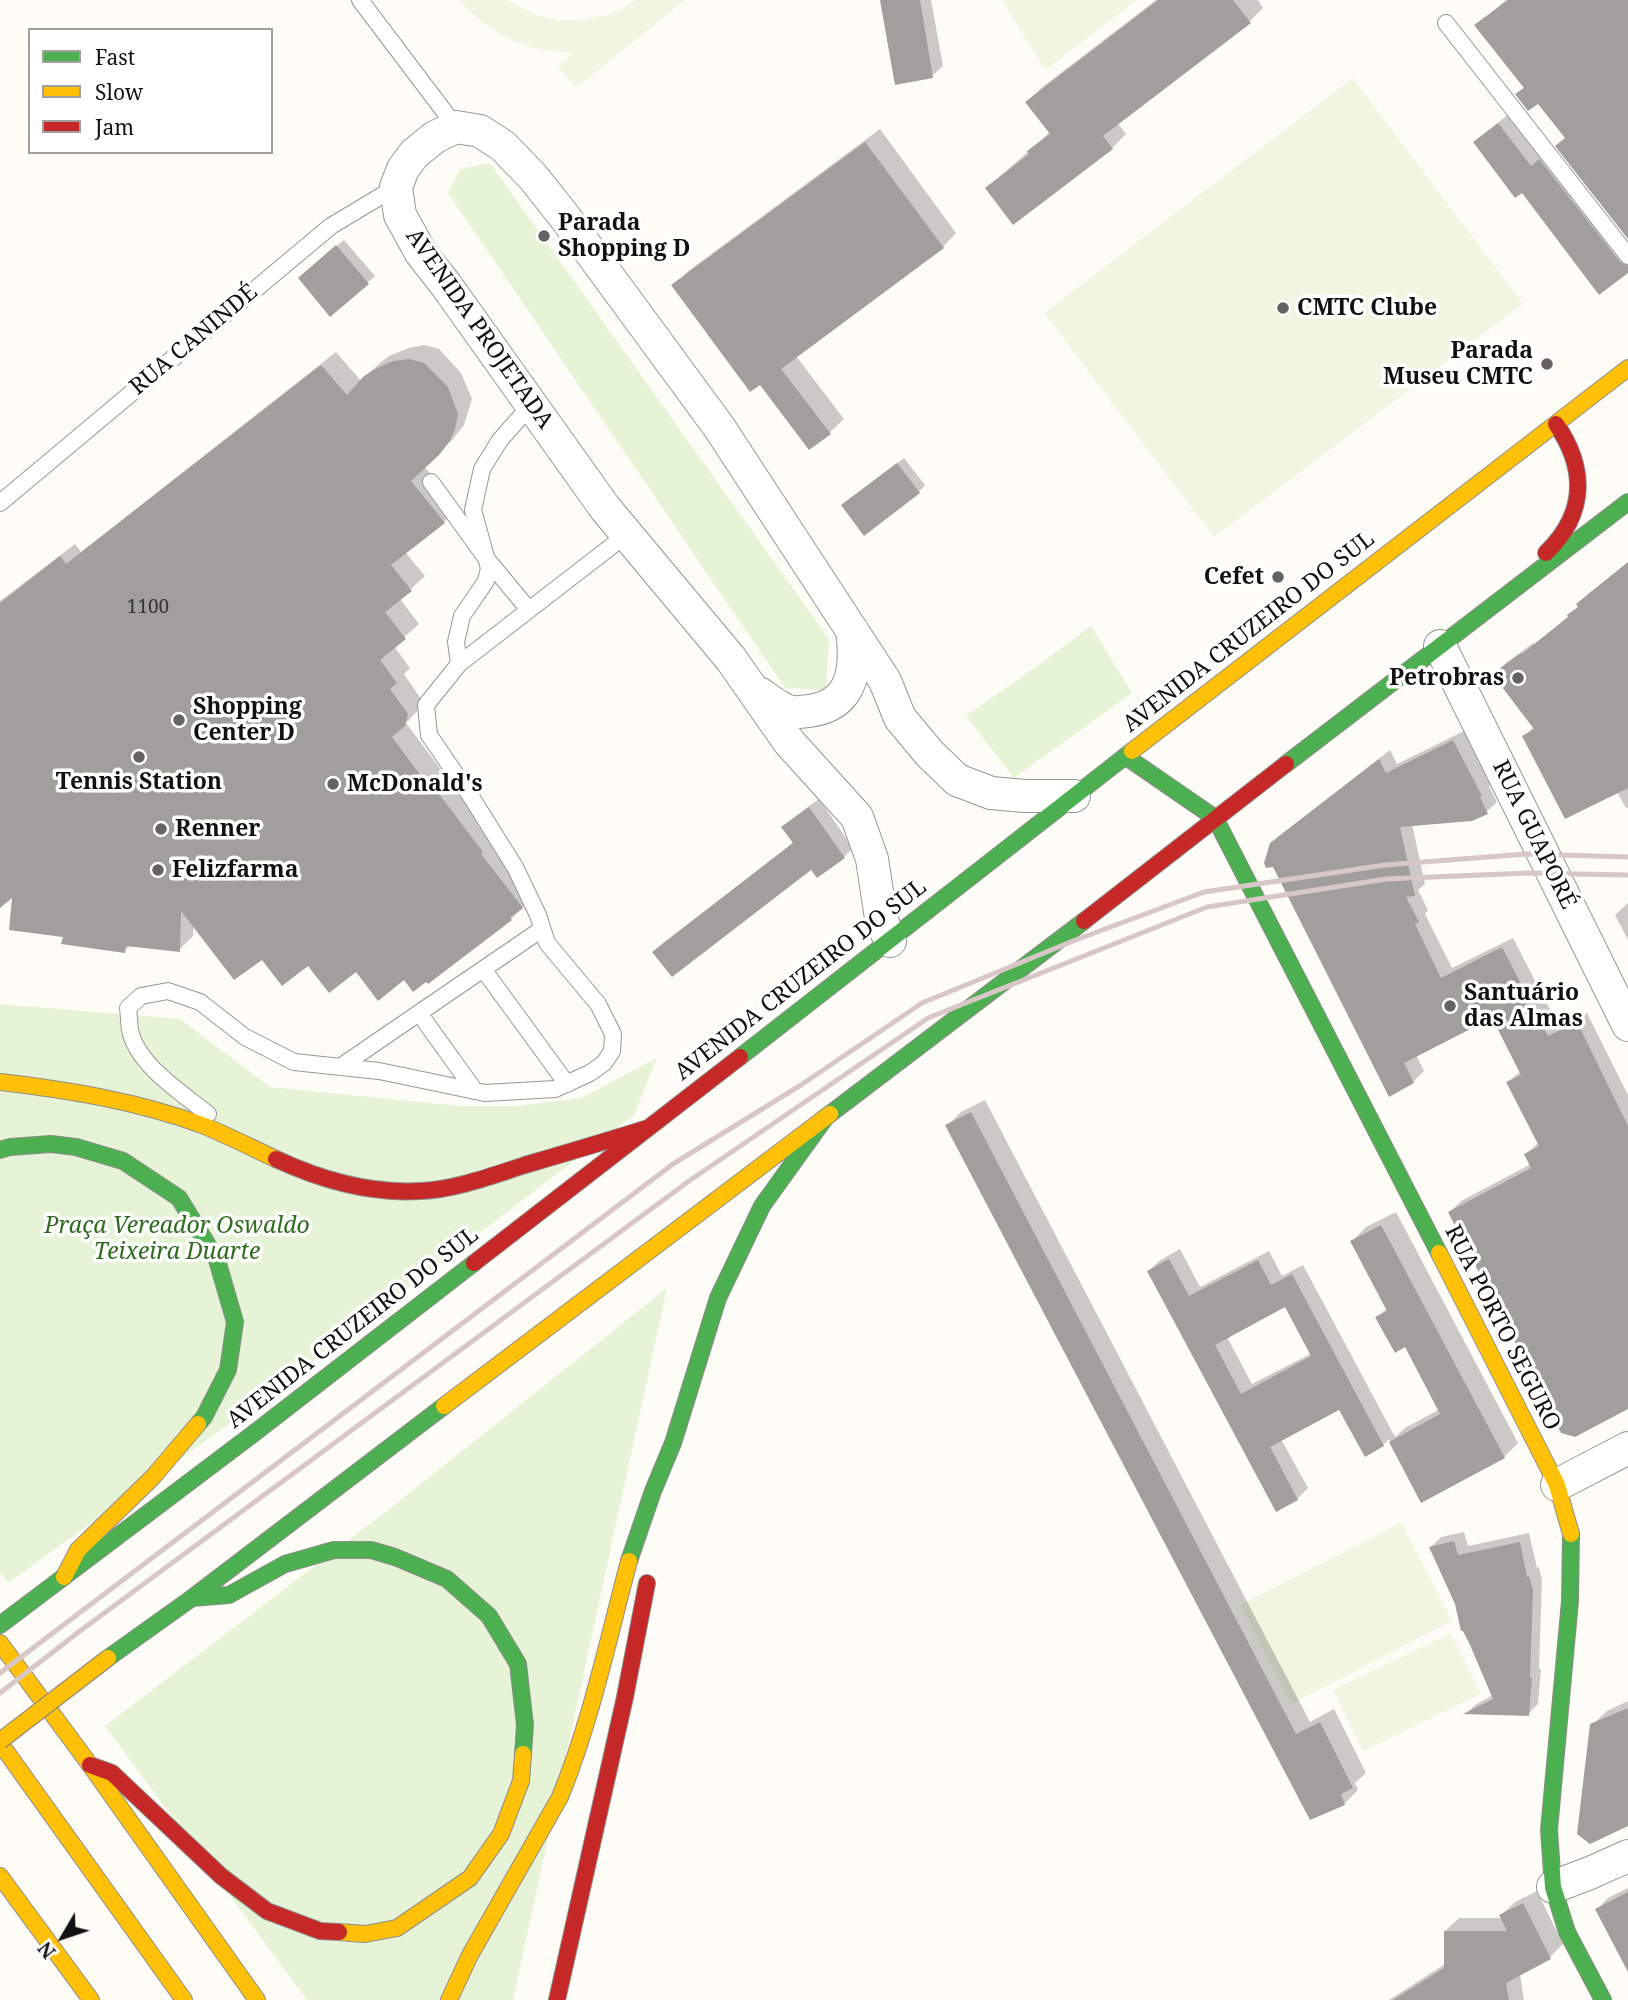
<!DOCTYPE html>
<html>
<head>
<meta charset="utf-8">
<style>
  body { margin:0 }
  #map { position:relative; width:1628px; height:2000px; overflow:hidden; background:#fdfcf7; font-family:"Noto Serif",serif }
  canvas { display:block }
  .legend { position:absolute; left:28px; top:28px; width:245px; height:126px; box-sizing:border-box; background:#fff; border:2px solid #a0a0a0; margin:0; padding:9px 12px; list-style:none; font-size:21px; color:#111 }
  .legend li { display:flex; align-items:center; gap:14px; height:35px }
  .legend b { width:35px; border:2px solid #a0a0a0 }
  .north { position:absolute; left:28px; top:1902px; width:70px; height:70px; -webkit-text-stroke:5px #fff; paint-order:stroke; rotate:231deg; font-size:19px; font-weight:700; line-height:28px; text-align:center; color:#111 }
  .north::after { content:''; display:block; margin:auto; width:24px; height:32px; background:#111; clip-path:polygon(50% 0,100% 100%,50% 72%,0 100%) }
</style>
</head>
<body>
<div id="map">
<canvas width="1628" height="2000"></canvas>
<ul class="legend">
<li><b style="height:9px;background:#4caf50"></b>Fast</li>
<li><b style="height:9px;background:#ffc107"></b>Slow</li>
<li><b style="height:9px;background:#c62828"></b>Jam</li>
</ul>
<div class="north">N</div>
</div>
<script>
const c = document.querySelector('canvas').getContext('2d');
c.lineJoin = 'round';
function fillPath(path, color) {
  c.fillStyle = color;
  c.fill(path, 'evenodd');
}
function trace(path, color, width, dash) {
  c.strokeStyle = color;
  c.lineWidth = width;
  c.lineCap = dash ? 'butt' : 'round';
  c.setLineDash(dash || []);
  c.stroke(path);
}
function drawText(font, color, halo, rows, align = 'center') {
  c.font = font + ' "Noto Serif",serif';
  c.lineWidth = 7;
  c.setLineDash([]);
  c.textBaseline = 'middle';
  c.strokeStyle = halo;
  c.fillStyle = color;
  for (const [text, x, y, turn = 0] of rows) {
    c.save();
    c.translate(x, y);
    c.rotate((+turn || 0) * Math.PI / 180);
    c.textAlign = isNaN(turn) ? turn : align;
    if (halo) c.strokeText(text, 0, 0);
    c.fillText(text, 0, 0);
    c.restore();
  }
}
const green = new Path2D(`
  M490 163 829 639 826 690 785 688 448 193 460 169Z
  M1091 626 1132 693 1014 778 966 716 1040 664Z
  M0 1004 180 1019 270 1087 459 1106H517L581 1098 657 1058 634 1115 244 1413 8 1583 0 1572Z
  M667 1288 513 2000H307L105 1726 388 1510Z`);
const pitch = new Path2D(`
  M459 0H506L536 15 558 20H581L604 16 625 8 635 0H685L576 88 558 66 574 53C525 52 492 35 459 0Z
  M1002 0H1137L1045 70Z
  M1353 78 1523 304 1214 537 1044 313Z
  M1401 1523 1452 1621 1291 1704 1240 1605Z
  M1451 1633 1481 1694 1363 1751 1333 1690Z`);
const shadow = new Path2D(`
  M882 0H931L943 66 932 76Z
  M1156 0H1258L1263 8 1249 22 1117 122 1126 134 1112 148 987 188 1050 132 1027 102 1041 88Z
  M1506 0H1628V236L1567 137 1538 102 1517 94 1525 86 1477 25Z
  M1511 112 1628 245V271L1522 191 1475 142Z
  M880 129 956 233 943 247 796 356 844 419 830 432 810 448 760 383 674 286 687 272Z
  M344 240 375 276 331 314 307 271Z
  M424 345 439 349 461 373 472 399 464 425 453 439 424 466 458 508 444 522 405 552 425 576 400 599 419 624 394 646 410 668 404 674 421 699 418 710 406 723 445 775 448 773 496 836 525 905 511 919 428 982 262 957 194 924 193 936 179 950 131 945 124 951 65 935 14 894 0 905V601L75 544 81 552 336 352 361 381 380 363 389 356 409 348Z
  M904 458 925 485 919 492 850 499Z
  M1628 563V807L1626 808 1617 792 1524 736 1534 727 1495 674 1506 663 1533 643 1534 644 1570 616 1589 593Z
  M1464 731 1491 784 1489 786 1497 802 1486 812 1412 824 1425 884 1418 890 1428 910 1425 914 1452 968 1513 938 1559 1027 1587 1013 1628 1095V1407L1450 1212 1461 1201 1531 1164 1526 1154 1539 1142 1508 1082 1521 1071 1493 1016 1416 1055 1424 1071 1413 1082 1272 844 1283 833 1390 750 1397 764Z
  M819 799 853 848 844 857 812 867 654 952 663 943 794 842 784 827 793 818Z
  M1628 903V940L1615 915Z
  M985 1100 1310 1722 1334 1709 1366 1773 1355 1783 1358 1790 1344 1804 1311 1818 947 1126 961 1112Z
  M1396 1212 1518 1443 1504 1457 1422 1500 1389 1439 1383 1445 1340 1408 1281 1439 1308 1488 1297 1499 1277 1509 1149 1271 1159 1261 1180 1249 1200 1287 1269 1251 1282 1276 1303 1265 1395 1437 1405 1428 1440 1409 1405 1345 1378 1317 1387 1308 1352 1241 1366 1227ZM1286 1305 1312 1353 1252 1384 1227 1337Z
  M1464 1532 1468 1546 1529 1533 1537 1568 1539 1567 1542 1580 1539 1669H1541L1538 1704 1528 1714 1467 1713 1475 1705 1493 1695 1456 1603 1431 1547 1441 1537Z
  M1628 1701V1824L1592 1725 1607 1711Z
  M1628 1888V1970L1597 1909 1608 1898Z
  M1537 1891 1563 1944 1550 1957 1520 1974 1524 2000H1389L1445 1964V1931L1459 1918H1502L1501 1915 1515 1902Z`);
const building = new Path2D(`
  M880 0H920L933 78 895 85Z
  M1158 0H1233L1251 23 1103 136 1113 149 1013 225 985 188 1029 154 1027 151 1050 134 1025 102Z
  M1508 0H1628V239L1555 146 1565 138 1538 104 1528 111 1515 94 1524 88 1474 25Z
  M1498 123 1531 166 1539 159 1620 262 1628 266V273L1599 295 1522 193 1515 198 1473 142Z
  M865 142 944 248 781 369 831 434 809 450 760 385 750 392 671 285Z
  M336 245 369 284 330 317 298 278Z
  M409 359 424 363 448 387 458 414 455 429 450 441 439 455 411 481 445 523 391 565 412 591 385 612 406 639 380 660 397 683 390 689 408 714 405 726 392 737 430 788 433 786 483 852 481 854 523 908 510 918 512 920 428 984 426 982 413 992 404 980 378 1001 356 972 329 993 308 966 282 986 262 960 234 980 181 911 180 952 126 946 125 953 61 944 63 937 9 930 12 898 0 908V603L60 556 66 564 321 365 347 395 363 377 373 370 393 361Z
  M897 463 920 493 864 536 841 505Z
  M1628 562V788L1565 819 1522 736 1534 729 1492 674 1521 653 1522 654 1568 617 1567 615 1578 607 1576 604Z
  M1453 740 1482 796 1480 797 1488 814 1472 821 1400 827 1415 896 1406 897 1419 922 1415 924 1441 978 1502 947 1548 1036 1577 1022 1628 1126V1409L1575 1437 1561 1433 1448 1212 1531 1168 1524 1154 1539 1146 1506 1082 1521 1075 1492 1018 1404 1063 1414 1083 1389 1097 1273 867 1266 868 1264 863 1270 843 1379 759 1386 773Z
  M809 807 845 858 817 878 811 870 672 977 652 952 793 843 781 827Z
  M971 1112 1296 1734 1320 1722 1353 1788 1341 1794 1345 1805 1310 1820 945 1125Z
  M1381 1225 1505 1458 1421 1503 1389 1442 1440 1414 1405 1347 1395 1353 1375 1317 1387 1311 1350 1241Z
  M1169 1259 1189 1296 1258 1260 1271 1285 1292 1274 1384 1446 1365 1457 1339 1410 1270 1447 1298 1500 1276 1512 1147 1271ZM1285 1307 1311 1356 1241 1394 1215 1345Z
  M1454 1541 1458 1555 1520 1542 1527 1577 1529 1576 1533 1590 1530 1678H1532L1529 1716 1463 1714 1493 1699 1470 1645 1463 1631H1461L1455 1604 1429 1547Z
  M1628 1708V1826L1590 1844 1577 1834 1590 1724Z
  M1628 1892V1972L1595 1909Z
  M1523 1903 1551 1959 1506 1983 1509 2000H1393L1444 1968V1931H1507L1499 1915Z`);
const lane = new Path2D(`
  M360 0 456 127
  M1446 23 1628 256
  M431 482 486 558 529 610
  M0 503 331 226 396 187
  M459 664 626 535
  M483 969 567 1084
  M419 1013 475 1091
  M340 1067 542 929
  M208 1114C182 1093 137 1065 130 1030 129 1023 129 1015 128 1008L141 996 168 991 200 1002 245 1037 294 1062 379 1071 485 1093 555 1089 590 1073 604 1063 612 1051 613 1034 598 1004 547 943 538 915 515 867 470 795 429 735 426 705 459 664 456 642 462 616 486 581 489 568 473 510 482 469 500 440 531 405`);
const street = new Path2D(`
  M1440 646 1628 1025
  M759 693C768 699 782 711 793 712 798 713 804 711 809 711 854 705 857 668 852 630
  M890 941 881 918 872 859 857 817 789 742 731 659 605 508 446 285 421 253 400 215 396 187 403 169 414 154 435 137 456 127 480 131 503 146 533 177 564 216 719 427 885 681 900 718 930 754 957 780 991 793 1025 796H1074
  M1557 1485 1628 1448
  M1553 1887 1590 1873 1628 1856`);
const fast = new Path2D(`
  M1125 756 1215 818 1439 1253
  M1286 764 1628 502
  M740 1057 1132 751
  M830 1114 1084 921
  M0 1150 10 1147 51 1144 76 1147 123 1161 179 1198 217 1260 235 1322 228 1370 204 1417 198 1424
  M1571 1534 1570 1601 1549 1830 1553 1887 1567 1932 1603 2000
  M629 1561 653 1491 673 1443 718 1298 762 1206 826 1117
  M192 1598 229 1595 285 1564 334 1550H371L395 1557 447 1579 489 1616 518 1664 525 1725 523 1754
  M0 1625 253 1434 474 1263
  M108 1658 192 1598 444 1406`);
const slow = new Path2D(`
  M1132 751 1628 368
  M0 1082C68 1090 137 1101 202 1125 227 1135 252 1148 276 1159
  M1439 1253 1557 1485 1571 1534
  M444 1406 830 1114
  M64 1577 78 1550 153 1477 198 1424
  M0 1643 90 1765 257 2000
  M0 1743 184 2000
  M0 1876 91 2000
  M339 1932 365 1934 397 1928 470 1878 501 1834 521 1781 523 1754
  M449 2000 470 1955 560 1797C591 1721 608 1640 629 1561`);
const jam = new Path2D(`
  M1546 553C1586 514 1587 469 1556 424
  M1084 921 1286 764
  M276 1159C321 1180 372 1194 421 1191 457 1189 491 1176 525 1165 566 1153 607 1141 648 1128
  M474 1263 740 1057
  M90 1765 112 1773 221 1876 267 1911 320 1931 339 1932
  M557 2000 625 1697 647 1583`);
const rail = new Path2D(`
  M0 1673 673 1164 801 1085 922 1003 1073 941 1204 892 1385 865 1526 854 1628 857
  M0 1693 80 1631 689 1181 928 1018 1207 907 1386 879 1527 873 1628 875`);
const slowBridge = new Path2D(`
  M0 1741 108 1658`);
const markers = [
  [544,236,7,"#646362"],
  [1283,308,7,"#646362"],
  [1547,364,7,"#646362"],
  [1278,577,7,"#646362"],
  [1518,678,7,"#646362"],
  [179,720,7,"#646362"],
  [139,757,7,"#646362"],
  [333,784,7,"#646362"],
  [161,829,7,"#646362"],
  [158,870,7,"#646362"],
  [1450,1006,7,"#646362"]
];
const numberNames = [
  ["1100",148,608]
];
const poiNames = [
  ["Parada",558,223],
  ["Shopping D",558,249],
  ["CMTC Clube",1297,308],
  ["Parada",1533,351,"right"],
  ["Museu CMTC",1533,377,"right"],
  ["Cefet",1264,577,"right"],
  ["Petrobras",1504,678,"right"],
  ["Shopping",193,707],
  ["Center D",193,733],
  ["Tennis Station",139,782,"center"],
  ["McDonald's",347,784],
  ["Renner",175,829],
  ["Felizfarma",172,870],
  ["Santuário",1464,993],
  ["das Almas",1464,1019]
];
const streetNames = [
  ["AVENIDA PROJETADA",479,329,55],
  ["RUA CANINDÉ",194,340,-40],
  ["AVENIDA CRUZEIRO DO SUL",1249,632,-38],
  ["RUA GUAPORÉ",1534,835,64],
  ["AVENIDA CRUZEIRO DO SUL",801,980,-38],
  ["AVENIDA CRUZEIRO DO SUL",353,1328,-38],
  ["RUA PORTO SEGURO",1502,1328,63]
];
const parkNames = [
  ["Praça Vereador Oswaldo",177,1226],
  ["Teixeira Duarte",177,1252]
];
fillPath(green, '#e7f3d7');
fillPath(pitch, '#f0f6e1');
fillPath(shadow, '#0003');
fillPath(building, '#a19f9c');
trace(lane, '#979795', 18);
trace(street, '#979795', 34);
trace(fast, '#8e8d8b', 18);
trace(slow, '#8e8d8b', 18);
trace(jam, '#8e8d8b', 18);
trace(lane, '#fffffe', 16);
trace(street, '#fffffe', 32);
trace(fast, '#4caf50', 16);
trace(slow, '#ffc107', 16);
trace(jam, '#c62828', 16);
trace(rail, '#d9c6c7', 5);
trace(slowBridge, '#858482', 18, []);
trace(slowBridge, '#ffc107', 16);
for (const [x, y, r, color] of markers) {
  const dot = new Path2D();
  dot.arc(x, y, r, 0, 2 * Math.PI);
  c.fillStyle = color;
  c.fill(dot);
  trace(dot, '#fff', 2.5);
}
drawText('19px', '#353434', null, numberNames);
drawText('bold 23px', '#111', '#fff', poiNames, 'left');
drawText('23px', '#111', '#fff', streetNames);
drawText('italic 23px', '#2f6b1f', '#fff', parkNames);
</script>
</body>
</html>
